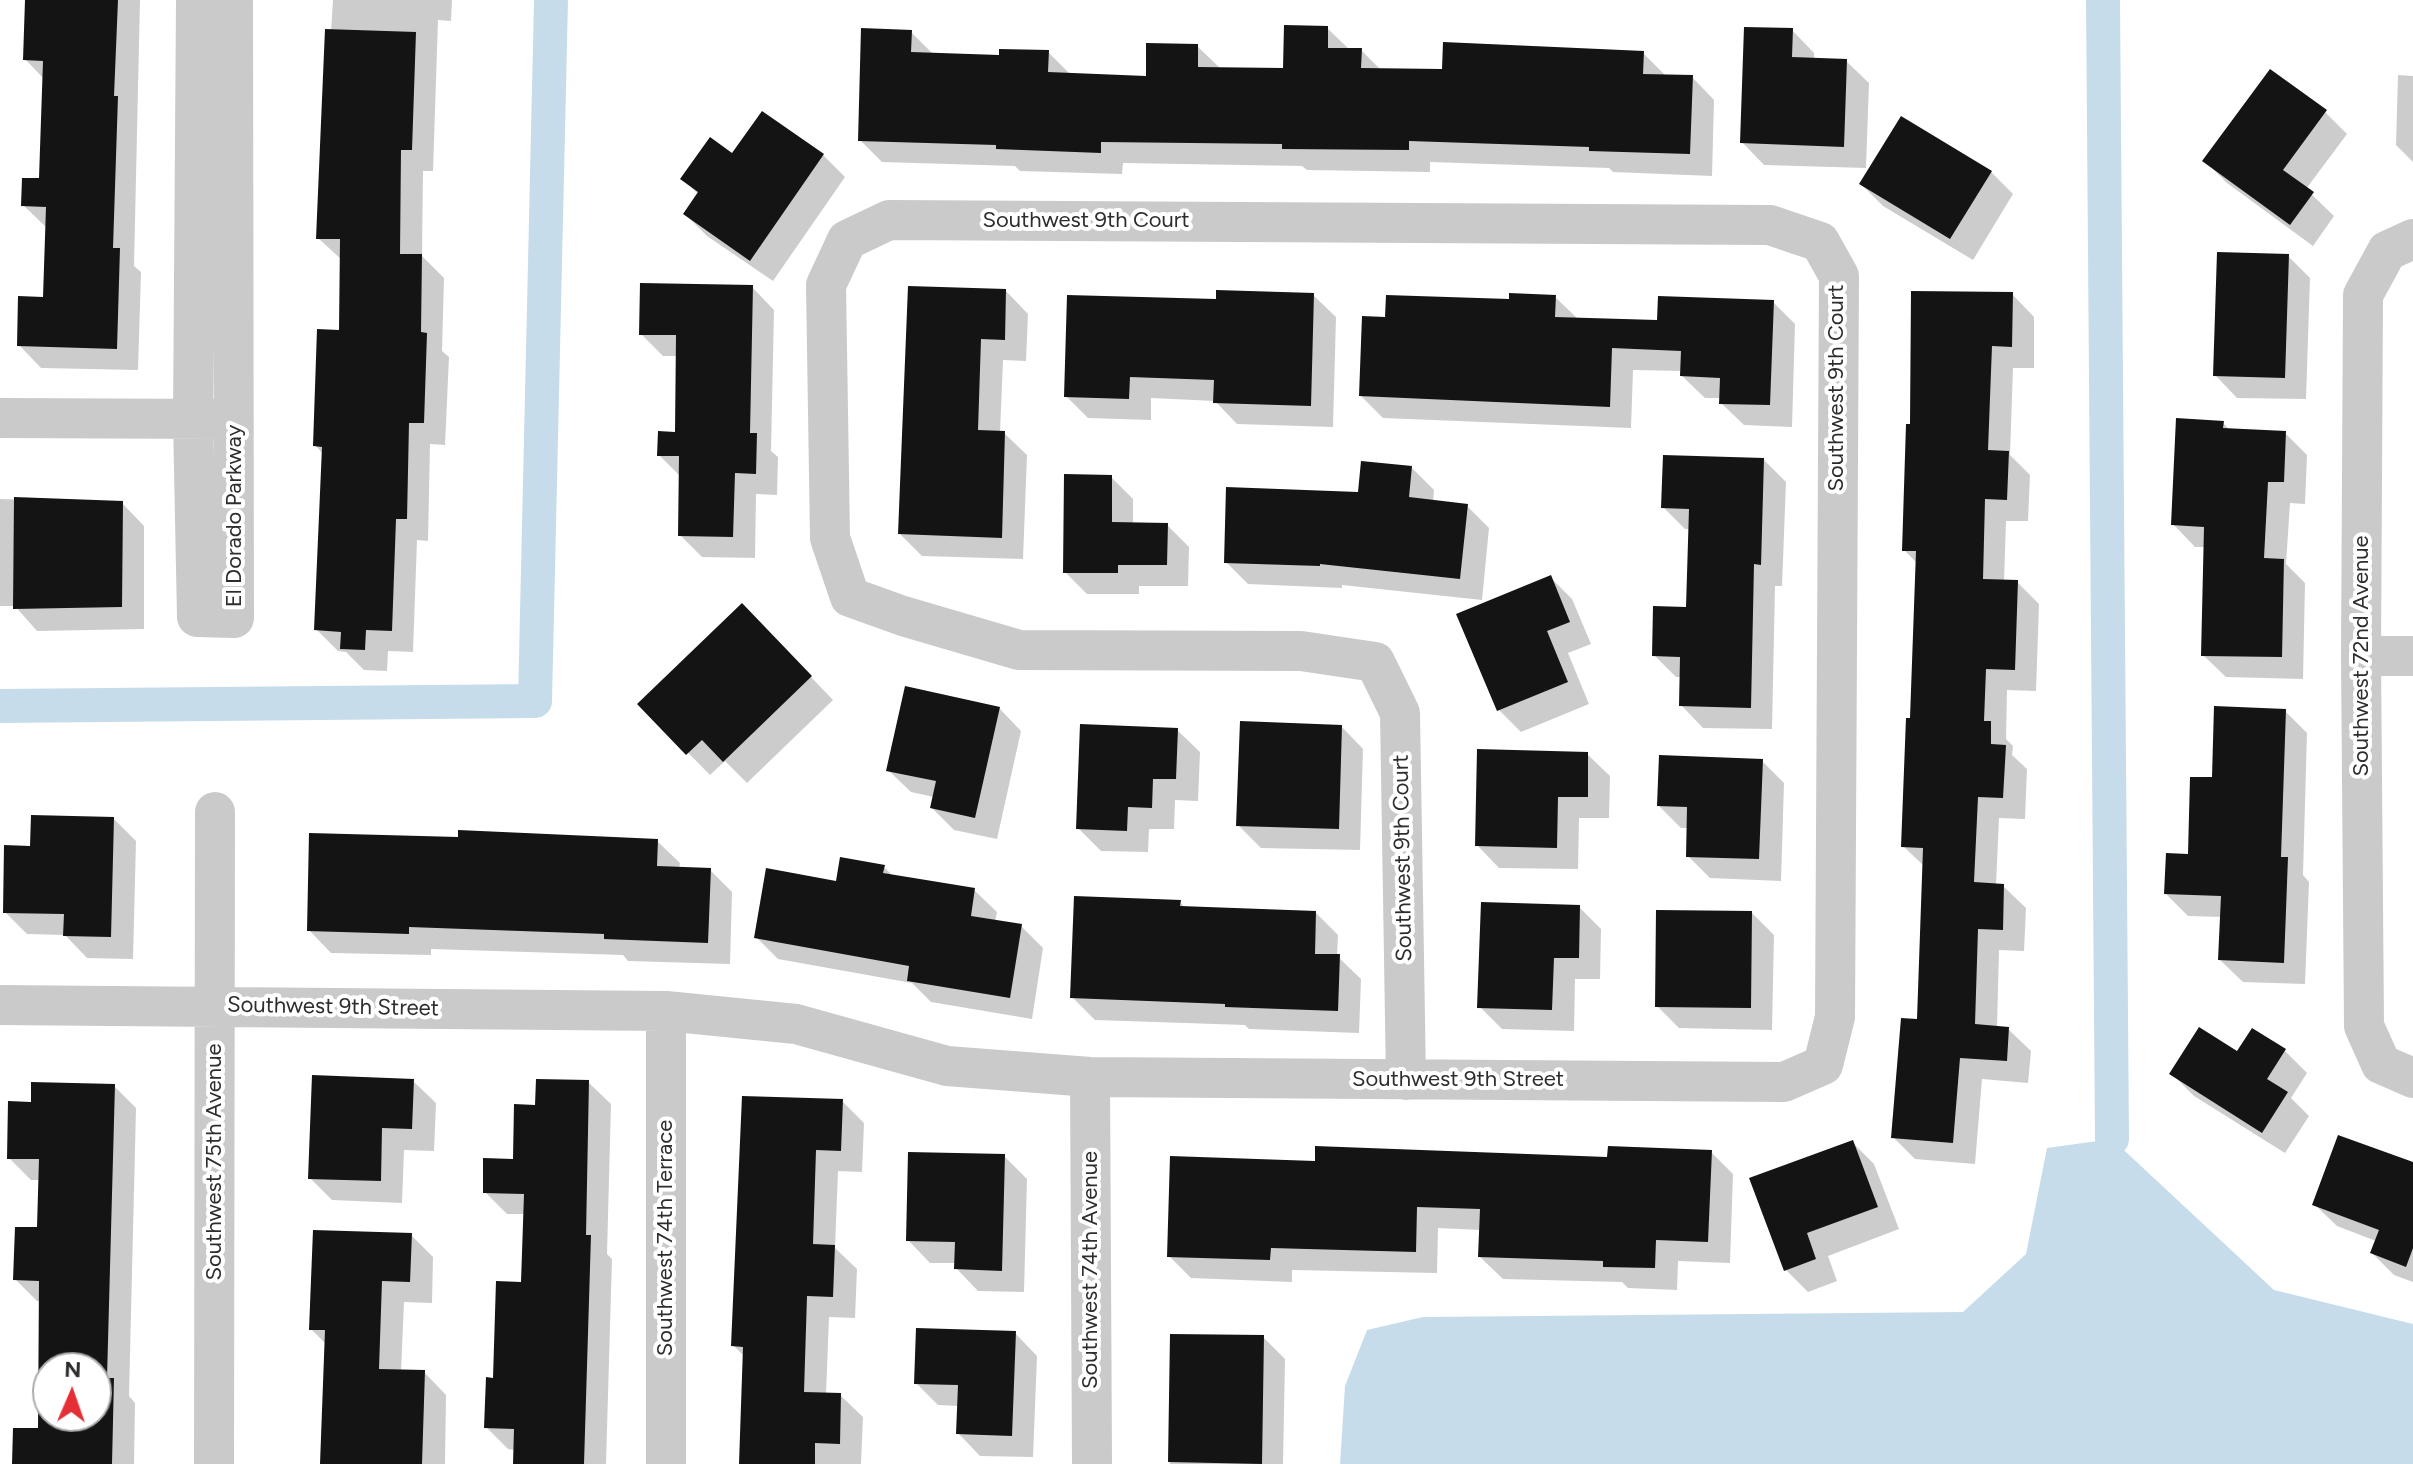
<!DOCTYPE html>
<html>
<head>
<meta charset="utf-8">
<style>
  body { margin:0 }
  #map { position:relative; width:2413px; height:1464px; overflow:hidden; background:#fff; font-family:Figtree,sans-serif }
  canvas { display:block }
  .north { position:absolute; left:32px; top:1352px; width:80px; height:80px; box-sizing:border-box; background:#fff; border:2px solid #ababab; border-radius:50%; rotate:2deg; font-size:22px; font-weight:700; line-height:32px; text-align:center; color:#2d2d2d }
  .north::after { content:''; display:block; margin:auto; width:28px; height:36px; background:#e52f37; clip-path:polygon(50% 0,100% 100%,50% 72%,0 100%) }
</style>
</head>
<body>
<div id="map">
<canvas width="2413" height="1464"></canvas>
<div class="north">N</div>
</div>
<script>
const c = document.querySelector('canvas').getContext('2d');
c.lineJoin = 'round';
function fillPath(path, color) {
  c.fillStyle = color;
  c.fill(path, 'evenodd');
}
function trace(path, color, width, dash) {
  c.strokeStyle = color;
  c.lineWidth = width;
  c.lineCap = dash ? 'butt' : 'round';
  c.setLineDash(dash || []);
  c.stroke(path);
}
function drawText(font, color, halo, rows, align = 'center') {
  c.font = font + ' Figtree,sans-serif';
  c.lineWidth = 8;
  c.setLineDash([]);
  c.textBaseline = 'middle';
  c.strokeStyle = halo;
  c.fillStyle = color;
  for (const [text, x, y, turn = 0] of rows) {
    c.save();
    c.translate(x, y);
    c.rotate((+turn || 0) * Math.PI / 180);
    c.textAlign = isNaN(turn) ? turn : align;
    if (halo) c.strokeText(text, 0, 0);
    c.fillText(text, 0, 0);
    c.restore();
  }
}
const water = new Path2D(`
  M2112 1139 2274 1290 2413 1324V1464H1340L1345 1386 1367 1330 1423 1317 1963 1312 2026 1254 2047 1148Z`);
const shadow = new Path2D(`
  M27 0H140L134 266 141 272 138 370 41 368 19 345 45 299 47 228 23 205 41 180 44 79 25 59Z
  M333 0H452L451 21 438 20 433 171H423L422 256 444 278 442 351 449 357 445 445 430 444 428 541 417 540 413 652 388 651 387 671 364 670 346 652 338 651 316 629 323 454 315 445 341 332 342 260 318 238Z
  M1327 28 1350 50H1361L1381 70 1444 71 1643 53 1665 75 1692 77 1714 100 1712 176 1613 172 1609 168 1430 162V172L1307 170 1302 166 1123 163 1122 174 1020 171 1015 166 882 162 860 140 911 32 934 55 1001 57 1048 52 1071 75 1148 78 1197 46 1220 68 1285 70Z
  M1792 30 1814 53V60L1846 61 1869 83 1866 168 1764 165 1742 142Z
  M2398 75 2413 76V162L2396 145Z
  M2325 112 2347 134 2306 189 2334 216 2313 246 2227 183 2205 161Z
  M823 155 845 177 773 281 707 236 685 214 699 195 683 179 733 156Z
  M1991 172 2013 194 1973 260 1883 206 1861 184Z
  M2288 256 2310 278 2306 399 2237 398 2215 375Z
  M752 287 774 310 771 451 778 457 777 495 756 494 755 558 702 557 680 535 681 477 659 455 677 434 678 356H663L641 334Z
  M909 288 1006 291 1028 314 1026 361 1003 360 1000 433H1004L1027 455 1023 559 922 556 900 534Z
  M2012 294 2034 317V368H2013L2010 455 2030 475 2028 521H2006L2004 582H2017L2039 604 2036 691 2007 690 2006 739 2013 746 2012 755 2027 769 2025 819 1999 818 1996 885 2003 886 2026 908 2024 951 1999 950 1997 1028 2008 1029 2031 1051 2028 1083 1982 1079 1975 1164 1915 1159 1893 1137 1918 1021 1924 866 1903 846 1912 720 1917 563 1904 550 1912 426Z
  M1313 295 1336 317 1333 427 1237 424 1215 401 1151 398V420L1088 418 1066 396 1218 301Z
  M1555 297 1578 319 1659 322 1773 302 1795 324 1792 427 1744 425 1721 403V398H1705L1682 376 1683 371 1633 370 1631 428 1383 418 1361 396 1387 319Z
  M2223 423 2230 430 2285 433 2307 455 2305 504 2290 503 2286 564 2305 583 2303 679 2226 677 2203 655 2206 547H2195L2173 524Z
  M1764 460 1786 482 1782 586H1775L1772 729 1703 728 1681 705 1682 677H1676L1654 655 1688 609 1691 529H1685L1663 507Z
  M1412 468 1434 490 1433 502 1467 506 1489 528 1482 600 1342 585V588L1248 584 1226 562Z
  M1111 477 1133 499V524L1167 525 1189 547 1188 586H1139V594H1087L1065 572Z
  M0 499 122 503 144 526V629L37 631 15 606H0Z
  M1550 577 1572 599 1591 644 1568 653 1589 704 1521 732 1499 710Z
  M764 628 833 700 747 783 725 761 710 775 640 704Z
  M999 708 1021 731 997 839 954 830 932 808 934 797 911 792 888 770Z
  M2285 711 2307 733 2303 875 2309 882 2305 984 2243 982 2220 960 2222 917 2188 916 2166 894 2190 856 2214 780Z
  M1341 726 1363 749 1360 850 1261 848 1238 825Z
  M1177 730 1200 752 1198 801 1175 800 1174 829H1149L1148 852 1101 851 1078 828Z
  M1587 754 1610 776 1609 818H1579L1578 869 1499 868 1477 845Z
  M1762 761 1784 783 1781 881 1710 878 1688 856V828H1681L1659 806Z
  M114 819 136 841 133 959 87 958 65 935 27 934 5 912 32 848Z
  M657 841 680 863 679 869 710 870 732 892 730 964 628 961 623 955 431 949V955L331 953 309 930Z
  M884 867 894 877 974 890 997 912 995 922 1021 926 1043 948 1032 1019 931 1002 912 983 778 959 756 937 837 883Z
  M1180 902 1186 909 1316 913 1338 935 1337 956 1361 979 1359 1033 1249 1029 1245 1025 1095 1020 1072 997Z
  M1579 907 1601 929 1600 979H1575L1574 1031 1502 1029 1480 1007Z
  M1752 913 1774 935 1772 1030 1679 1028 1657 1006Z
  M2285 1051 2307 1073 2291 1098 2309 1116 2285 1153 2194 1096 2172 1074 2238 1054Z
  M413 1081 436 1103 434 1151 404 1150 402 1203 332 1200 310 1178Z
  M588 1082 611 1104 607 1254 612 1259 606 1464H515V1450L508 1449 486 1427 494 1380 523 1284 525 1214H507L485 1192 515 1161 537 1107Z
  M114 1086 136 1108 129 1396 135 1403 134 1464H14L40 1430 41 1301H37L15 1279 39 1230 41 1180H31L9 1158 33 1104ZM48 1368H96V1416H48Z
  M743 1098 842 1101 864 1123 862 1172 838 1171 835 1248 857 1269 855 1318 829 1317 826 1395H840L863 1417 861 1464H740L744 1356 733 1345Z
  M1852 1142 1874 1164 1899 1229 1828 1256 1837 1281 1808 1292 1786 1270Z
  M1711 1152 1733 1174 1730 1263 1678 1261 1677 1290 1628 1288 1622 1282 1503 1279 1480 1257 1481 1230 1438 1228 1437 1273 1292 1270V1282L1191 1278 1169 1256 1317 1163 1609 1159Z
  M1004 1156 1027 1179 1024 1292 978 1291 956 1268V1263H930L908 1240Z
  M2413 1164V1282L2394 1275 2372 1253 2376 1241 2337 1226 2314 1204Z
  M411 1235 433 1257 432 1303 404 1302 401 1372H424L446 1395 445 1464H322L326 1344 311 1329Z
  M1015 1333 1037 1356 1033 1457 980 1456 958 1433 959 1406 938 1405 916 1383Z
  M1172 1336 1263 1337 1285 1359 1283 1464H1170Z`);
const canal = new Path2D(`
  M2103 0 2112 1139
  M0 706 535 701 551 0`);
const building = new Path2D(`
  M25 0H118L114 96H118L113 248H120L117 349 17 346 18 296 43 297 46 207 21 206 22 178H39L43 61 23 60Z
  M1284 25 1328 26V48H1362L1361 68 1442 69 1443 42 1644 51 1643 74 1693 75 1690 154 1589 151V147L1409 141V150L1282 149V144L1101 142V153L996 149V145L858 141 861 28 912 30 911 52 999 55V49L1049 50 1048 72 1146 76V43L1198 44V67L1283 68Z
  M1744 27 1793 28 1792 57 1847 59 1844 147 1740 143Z
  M325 29 416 32 412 150H401L400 254H422L421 332 427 333 424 423H409L407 519H396L392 631 366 630 365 650 340 649 341 632 314 630 322 447 313 446 317 329 339 330 340 239H316Z
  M2270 69 2327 110 2283 170 2314 192 2290 225 2202 161Z
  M762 111 824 154 750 261 683 214 698 192 680 179 710 137 732 153Z
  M1901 116 1992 171 1950 239 1859 184Z
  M2217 252 2289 254 2285 378 2213 376Z
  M640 283 753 285 750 433H757L756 474 735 473 733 537 678 536 679 456H657L658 431 675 432 676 335H639Z
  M908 286 1006 289 1005 340 981 339 978 430 1005 431 1002 538 898 534Z
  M1216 290 1314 293 1311 406 1213 403 1214 380 1130 377 1129 399 1064 397 1067 295 1216 299Z
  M1911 291 2013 292 2012 347 1992 346 1988 450 2009 451 2007 500 1985 499 1983 579 2018 580 2015 670 1986 669 1984 721H1991V744L2006 745 2003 798 1978 797 1974 882 2004 884 2003 930 1978 929 1975 1024 2009 1027 2007 1061 1960 1058 1953 1143 1891 1138 1901 1018 1917 1019 1923 848 1901 847 1906 718H1910L1916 551H1902L1906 424H1910Z
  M1509 293 1556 295 1555 317 1657 320 1658 296 1774 300 1770 405 1719 404 1720 378 1680 376 1681 351 1612 348 1610 407 1359 396 1362 316 1385 317 1386 295 1509 299Z
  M2176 418 2224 421 2223 428 2286 431 2284 482H2268L2264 558 2284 559 2282 657 2201 656 2204 527 2171 525Z
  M1663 455 1764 458 1761 565 1754 564 1751 708 1679 706 1680 657 1652 656 1653 606 1686 607 1689 509 1661 508Z
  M1361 461 1412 466 1409 497 1468 504 1460 579 1320 564V566L1224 563 1226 487 1358 492Z
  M1064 474 1112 475V522L1168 523 1167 565H1118V573H1063Z
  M14 497 123 501 122 607 13 609Z
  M1551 575 1570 622 1547 631 1568 682 1497 711 1456 614Z
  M742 603 812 676 723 762 702 740 686 755 637 704Z
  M905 686 1000 707 975 818 930 808 936 781 886 771Z
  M2214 706 2286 709 2281 857H2288L2284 963 2218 960 2221 896 2164 894 2166 853 2188 854 2190 777H2212Z
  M1240 721 1342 725 1339 829 1236 826Z
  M1080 724 1178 728 1176 779H1153L1152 808 1128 807 1127 831 1076 829Z
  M1477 749 1588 752V797H1558L1557 848 1475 846Z
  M1659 755 1763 759 1759 859 1686 857 1687 807 1657 806Z
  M31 815 114 817 111 937 63 936 64 914 3 913 4 845 30 846Z
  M458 830 658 839 657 866 711 868 708 943 604 939V934L409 927V934L307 931 309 833 458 837Z
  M840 857 885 865 883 873 975 888 971 916 1022 924 1010 998 907 981 909 966 754 938 766 868 836 881Z
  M1074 896 1181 900 1180 906 1316 911 1315 954H1340L1338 1011 1225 1007V1004L1070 998Z
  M1481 902 1580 905 1579 958H1554L1552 1010 1477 1008Z
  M1656 910 1752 911 1751 1008 1655 1007Z
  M2199 1027 2237 1051 2252 1028 2286 1049 2267 1079 2288 1092 2262 1133 2169 1074Z
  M312 1075 414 1079 412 1129 382 1128 381 1181 308 1179Z
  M536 1079 589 1080 586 1235H591L584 1464H513L514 1429 484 1428 486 1377 493 1378 496 1281 521 1282 524 1194 483 1193V1158L513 1159 514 1104 535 1105Z
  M31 1082 115 1084 107 1378H114L112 1464H12L13 1428H38L39 1281 13 1280 15 1227H37L39 1159H7L8 1101 31 1102ZM48 1368H96V1416H48Z
  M742 1096 843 1099 841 1151 816 1150 813 1244 835 1245 833 1297 807 1296 804 1392 841 1393 840 1444 815 1443V1464H739L743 1347 731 1346Z
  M2338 1135 2413 1162V1248L2406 1267 2370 1253 2379 1230 2312 1205Z
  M1853 1140 1878 1207 1807 1233 1816 1259 1784 1271 1749 1178Z
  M1315 1146 1607 1157 1608 1146 1712 1150 1708 1242 1656 1240 1655 1268 1603 1267V1261L1478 1257 1480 1209 1417 1207 1416 1252 1271 1248 1270 1260 1167 1257 1170 1156 1315 1161Z
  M908 1152 1005 1154 1002 1271 954 1269 955 1242 906 1241Z
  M313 1230 412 1233 410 1282 382 1281 379 1369 425 1370 422 1464H320L325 1330H309Z
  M916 1328 1016 1331 1012 1436 956 1434 958 1385 914 1384Z
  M1170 1334 1264 1335 1262 1464 1168 1462Z`);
const minor = new Path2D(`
  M196 0 193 420 197 617 234 618 233 0
  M2413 239 2387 251 2363 295 2361 656 2364 1026 2381 1064 2413 1078
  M0 418 219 419
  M2361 656H2413
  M0 1005 666 1011 796 1024 947 1066 1090 1077 1784 1082 1823 1065 1835 1017 1839 276 1820 242 1770 225 889 220 847 240 826 285 830 538 850 597 903 616 1019 650 1301 651 1375 662 1400 713 1406 1080
  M1090 1077 1092 1464
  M214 1464 215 812
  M666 1464V1011`);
const streetNames = [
  ["Southwest 9th Court",1086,221],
  ["Southwest 9th Court",1837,388,-90],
  ["El Dorado Parkway",235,516,-90],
  ["Southwest 72nd Avenue",2362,656,-90],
  ["Southwest 9th Court",1403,858,-91],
  ["Southwest 9th Street",333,1007,1],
  ["Southwest 9th Street",1458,1080],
  ["Southwest 75th Avenue",215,1162,-90],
  ["Southwest 74th Terrace",666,1238,-90],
  ["Southwest 74th Avenue",1091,1270,-90]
];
fillPath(water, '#c7dceb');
fillPath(shadow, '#0003');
trace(canal, '#c7dceb', 34);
fillPath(building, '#141414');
trace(minor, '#cacaca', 40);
drawText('22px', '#2d2d2d', '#fff', streetNames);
</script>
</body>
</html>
